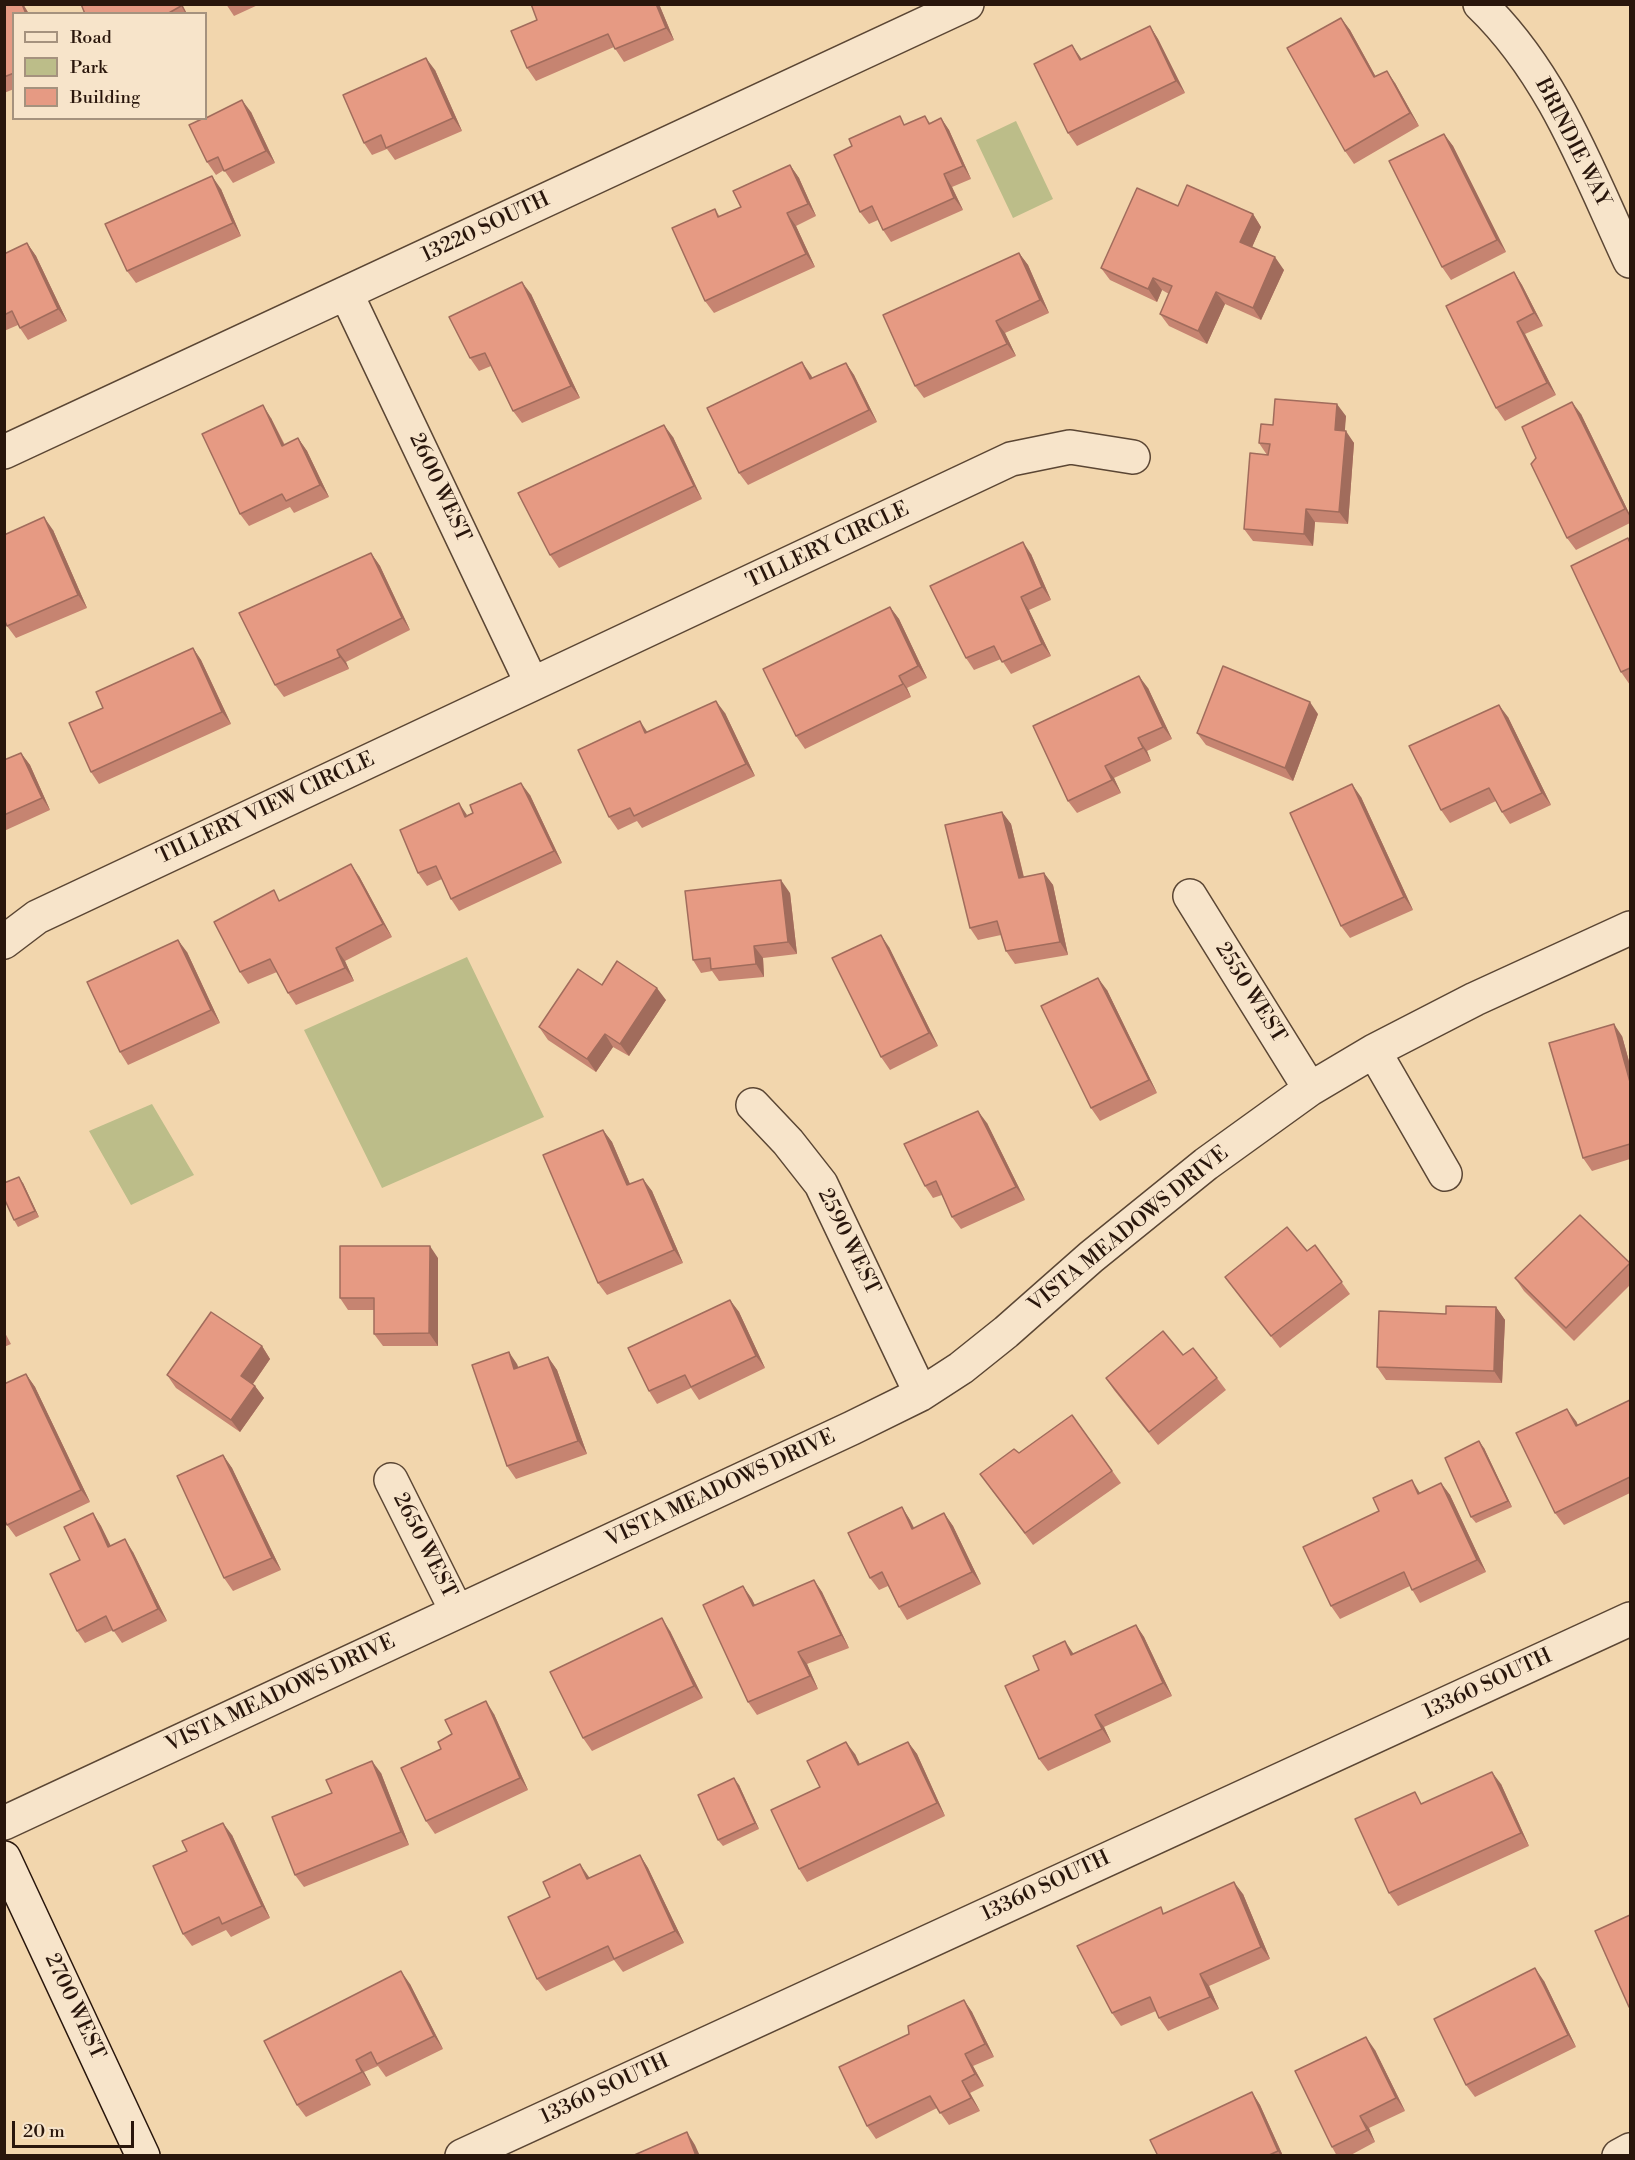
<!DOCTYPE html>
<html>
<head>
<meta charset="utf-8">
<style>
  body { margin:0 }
  #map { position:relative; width:1635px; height:2160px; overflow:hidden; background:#f2d6ad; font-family:"Libre Bodoni",serif }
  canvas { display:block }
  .frame { position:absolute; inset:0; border:6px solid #29160c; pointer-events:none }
  .legend { position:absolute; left:12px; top:12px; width:195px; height:108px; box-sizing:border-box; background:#f7e4ca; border:2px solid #a5927e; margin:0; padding:8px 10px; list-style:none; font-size:18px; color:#29160c }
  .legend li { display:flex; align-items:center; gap:12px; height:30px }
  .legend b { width:30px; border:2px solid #a5927e }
  .scale { position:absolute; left:12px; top:2121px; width:122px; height:27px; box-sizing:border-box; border:3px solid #29160c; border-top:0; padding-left:8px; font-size:18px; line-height:21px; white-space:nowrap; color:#29160c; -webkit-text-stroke:4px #f7e4ca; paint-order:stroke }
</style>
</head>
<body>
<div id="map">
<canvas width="1635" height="2160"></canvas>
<div class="frame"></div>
<ul class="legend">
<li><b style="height:8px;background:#f7e4ca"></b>Road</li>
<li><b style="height:16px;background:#bcbd89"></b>Park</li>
<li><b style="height:16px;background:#e69a83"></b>Building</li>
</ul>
<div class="scale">20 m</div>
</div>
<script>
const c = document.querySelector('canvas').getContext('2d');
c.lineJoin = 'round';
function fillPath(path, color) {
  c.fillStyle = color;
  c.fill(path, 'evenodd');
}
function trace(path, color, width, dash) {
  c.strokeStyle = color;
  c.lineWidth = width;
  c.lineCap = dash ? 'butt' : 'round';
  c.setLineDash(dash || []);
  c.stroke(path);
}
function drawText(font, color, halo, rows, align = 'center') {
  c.font = font + ' "Libre Bodoni",serif';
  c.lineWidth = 4.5;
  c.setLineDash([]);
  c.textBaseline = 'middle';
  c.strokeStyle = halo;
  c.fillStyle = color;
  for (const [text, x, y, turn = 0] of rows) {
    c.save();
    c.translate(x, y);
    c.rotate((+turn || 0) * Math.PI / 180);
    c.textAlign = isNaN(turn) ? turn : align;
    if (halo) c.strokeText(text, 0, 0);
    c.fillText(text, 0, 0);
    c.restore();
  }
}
const green = new Path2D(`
  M1016 121 1053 199 1013 218 976 140Z
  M467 957 544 1117 382 1188 304 1030Z
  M152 1104 194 1175 131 1205 89 1131Z`);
const minor = new Path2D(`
  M1480 4C1553 74 1588 171 1630 261
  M346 293 532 684
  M4 452 967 4
  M1190 896 1310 1089
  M4 942 37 917 1011 459 1070 447 1133 457
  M1374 1051 1445 1174
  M753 1105 788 1142 821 1184 921 1394
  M391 1480 457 1612
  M4 1823 852 1428 921 1394 961 1368 1006 1332 1091 1257 1206 1164 1310 1089 1374 1051 1475 999 1630 928
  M462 2156 1630 1619`);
const tertiary = new Path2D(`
  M1619 2156 1630 2150`);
const secondary = new Path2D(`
  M4 1858 143 2156`);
const wall = new Path2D(`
  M23 4 29 14H14V89L4 93V5Z
  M81 4H182L187 14H85Z
  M226 4H260L234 16Z
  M659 4 674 40 624 62 614 47 536 81 527 68Z
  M1341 18 1350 30 1376 77 1395 83 1419 126 1354 164 1345 151Z
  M1150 26 1158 39 1185 93 1077 146 1068 133 1082 60Z
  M435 70 462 131 395 160 387 149 372 155 364 143Z
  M251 112 275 163 233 183 224 170 216 175 207 162Z
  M925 116 930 123 941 118 949 130 971 179 952 187 963 210 891 242 883 230 878 220 869 224 860 212 906 124Z
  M1444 134 1453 146 1506 252 1451 280 1442 267Z
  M790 165 799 178 816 216 796 226 815 267 714 313 705 301 715 209 720 217 741 207Z
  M221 189 241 236 136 283 127 271Z
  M1178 206 1253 214 1261 227 1252 247 1284 270 1261 320 1225 304 1207 344 1169 326 1160 314 1169 294 1162 290 1157 302 1110 280 1101 268Z
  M27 243 36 256 67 321 28 340 18 325 4 331V254Z
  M1019 253 1028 265 1049 313 1005 333 1016 356 924 398 915 386Z
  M1514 272 1522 285 1543 326 1525 334 1556 395 1505 421 1496 408Z
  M531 294 580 398 522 423 513 411 491 366 479 371 470 358Z
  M846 363 854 375 877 422 748 485 739 473 811 375 812 378Z
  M1581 414 1630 515V523L1576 550 1567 538Z
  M1346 416 1344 431 1354 443 1348 524 1315 522 1313 546 1253 541 1244 529 1267 455 1259 443 1273 425Z
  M271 418 285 445 298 438 307 451 329 497 294 513 290 507 249 526 240 514Z
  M673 437 702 499 559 568 550 555Z
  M53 530 87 608 16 638 7 626Z
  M1628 538 1630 541V685L1621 672Z
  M371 553 380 566 410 630 346 662 349 669 284 697 275 685Z
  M1031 554 1051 600 1029 610 1051 656 1011 674 1001 659 974 670 966 658Z
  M890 607 899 619 927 678 907 688 911 697 805 749 796 736Z
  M193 648 201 660 231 724 99 784 91 772 103 708Z
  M1148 688 1172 739 1147 751 1151 761 1114 778 1121 793 1077 813 1068 801Z
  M725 713 755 776 642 828 637 821 618 830 609 817 648 732Z
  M1318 714 1293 781 1206 745 1197 733Z
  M1508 717 1551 805 1510 824 1502 812 1496 801 1450 823 1441 810Z
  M21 753 30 765 50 810 4 831V760Z
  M530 795 562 863 459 911 451 899 442 879 427 886 418 873 467 815Z
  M1361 797 1413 910 1350 938 1341 926Z
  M1002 812 1011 824 1024 877 1044 873 1053 885 1068 955 1015 964 1006 951 1001 935 978 940 970 928Z
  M359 876 392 937 345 961 354 981 296 1005 288 993 277 972 248 984 240 972 281 900Z
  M790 893 797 954 763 958 764 977 719 981 712 971 701 973 693 960Z
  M889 947 938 1046 890 1070 881 1057Z
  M187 952 220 1023 128 1065 120 1052Z
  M602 985 666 1000 629 1056 613 1047 596 1072 548 1040 539 1027Z
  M1107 990 1157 1093 1100 1121 1091 1108Z
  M1622 1036 1630 1065V1159L1592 1171 1583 1158Z
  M987 1123 1025 1200 961 1229 952 1217 942 1195 933 1198 925 1186Z
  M603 1130 612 1142 630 1184 643 1179 652 1191 683 1263 607 1295 598 1283Z
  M23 1183 39 1217 18 1227 14 1220Z
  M1315 1245 1350 1294 1280 1348 1225 1277 1307 1251Z
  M438 1258V1346H383L374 1334V1310H348L340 1298Z
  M1630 1263V1285L1574 1341 1524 1291 1515 1278Z
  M730 1300 739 1312 765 1368 699 1400 691 1388 657 1404 649 1391Z
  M1496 1307 1505 1320 1502 1383 1386 1380 1377 1367 1446 1314Z
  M4 1331 11 1344 4 1347Z
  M262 1346 270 1359 253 1384 255 1386 264 1398 240 1432 176 1388 167 1375Z
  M1183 1355 1217 1378 1226 1390 1158 1445 1114 1390 1106 1378Z
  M548 1357 557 1370 587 1454 516 1479 507 1466 517 1364 518 1368Z
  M26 1374 35 1387 90 1502 16 1537 7 1525Z
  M1630 1400V1493L1564 1525 1555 1513 1576 1421 1578 1425Z
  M1072 1415 1121 1483 1033 1545 980 1474 1019 1453Z
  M1484 1448 1512 1507 1476 1523 1471 1517Z
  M223 1455 232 1468 281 1570 233 1591 224 1578Z
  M1441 1483 1450 1495 1486 1572 1420 1603 1410 1586 1340 1619 1331 1606 1420 1493Z
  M902 1507 910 1520 914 1528 944 1513 953 1526 981 1584 907 1620 899 1607 888 1586 879 1590 870 1578Z
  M93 1513 101 1526 111 1546 133 1552 167 1621 122 1643 113 1630 85 1643 77 1631 80 1560Z
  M814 1580 822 1592 849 1648 807 1664 818 1689 757 1715 748 1702 743 1586 755 1605Z
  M1136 1625 1144 1637 1172 1696 1104 1727 1111 1742 1048 1771 1039 1759 1074 1653Z
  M670 1631 703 1698 592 1751 583 1738Z
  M494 1714 528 1790 435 1834 426 1821 441 1749Z
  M908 1742 917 1754 945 1816 807 1882 799 1869 820 1787 855 1754 860 1764Z
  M381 1773 409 1845 304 1887 295 1875Z
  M1501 1784 1529 1846 1398 1906 1389 1893Z
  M739 1785 759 1829 723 1846 718 1840Z
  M232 1835 270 1918 231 1937 226 1930 192 1946 183 1934Z
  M640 1855 648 1868 684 1943 623 1972 614 1960 546 1991 537 1979 590 1878Z
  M1243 1894 1270 1959 1209 1986 1219 2009 1168 2031 1159 2018 1156 2011 1121 2026 1112 2013 1165 1913Z
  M1544 1981 1576 2047 1475 2097 1466 2085Z
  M410 1984 443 2049 386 2077 378 2066 364 2072 371 2085 306 2117 297 2105Z
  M964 2000 972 2012 994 2057 973 2066 984 2086 970 2093 980 2111 949 2125 937 2108 876 2139 867 2126 909 2034Z
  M1375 2050 1405 2111 1369 2128 1375 2142 1349 2156H1337L1332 2147Z
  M1252 2092 1260 2105 1283 2156H1158Z`);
const shadedWall = new Path2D(`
  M22 4H23L29 14H26Z
  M180 4H182L187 14H186Z
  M656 4H659L674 40 666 28Z
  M1341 18 1350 30 1383 90 1374 77Z
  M1150 26 1158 39 1185 93 1176 81Z
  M1072 45 1081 58 1089 73 1080 60Z
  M426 58 435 70 462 131 453 118Z
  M1387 71 1395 83 1419 126 1410 113Z
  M242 100 251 112 275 163 266 151Z
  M941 118 949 130 971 179 963 166Z
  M1444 134 1453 146 1506 252 1497 240Z
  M790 165 799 178 816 216 808 204Z
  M944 174 952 187 963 210 954 198Z
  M212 176 221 189 241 236 233 223Z
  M787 213 796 226 815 267 806 254Z
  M1253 214 1261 227 1249 254 1240 242Z
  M27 243 36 256 67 321 58 309Z
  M1019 253 1028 265 1049 313 1040 300Z
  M1275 257 1284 270 1261 320 1253 308Z
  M1514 272 1522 285 1543 326 1534 313Z
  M1153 278 1162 290 1157 302 1148 289Z
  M522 282 531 294 580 398 571 386Z
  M1216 292 1225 304 1207 344 1198 331Z
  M996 321 1005 333 1016 356 1007 344Z
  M1517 322 1525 334 1556 395 1547 383Z
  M802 362 811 375 819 392 810 379Z
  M846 363 854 375 877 422 869 410Z
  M1572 402 1581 414 1630 515V517L1625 509Z
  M1337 404 1346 416 1344 442 1335 430Z
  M263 405 271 418 291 459 282 446Z
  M664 425 673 437 702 499 694 486Z
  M1346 431 1354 443 1348 524 1339 512Z
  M298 438 307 451 329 497 320 485Z
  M1306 509 1315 522 1313 546 1304 534Z
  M44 517 53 530 87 608 78 595Z
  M1023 542 1031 554 1051 600 1042 587Z
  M371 553 380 566 410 630 402 618Z
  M1021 597 1029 610 1051 656 1042 644Z
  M890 607 899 619 927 678 918 666Z
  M193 648 201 660 231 724 222 712Z
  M337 650 346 662 349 669 340 657Z
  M899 676 907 688 911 697 903 684Z
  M1139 676 1148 688 1172 739 1163 727Z
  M716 701 725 713 755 776 746 764Z
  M1310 702 1318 714 1293 781 1285 768Z
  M1499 705 1508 717 1551 805 1542 793Z
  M640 721 648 733H645Z
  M1138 738 1147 751 1151 761 1143 748Z
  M21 753 30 765 50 810 42 798Z
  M1105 766 1114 778 1121 793 1112 780Z
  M521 783 530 795 562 863 554 851Z
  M1352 784 1361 797 1413 910 1404 897Z
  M459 803 467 815 465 817Z
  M1002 812 1011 824 1027 891 1019 878Z
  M351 864 359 876 392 937 383 924Z
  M1044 873 1053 885 1068 955 1060 942Z
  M781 880 790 893 797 954 788 942Z
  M881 935 889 947 938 1046 929 1033Z
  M178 940 187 952 220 1023 211 1010Z
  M754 946 763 958 764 977 756 964Z
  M336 948 345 961 354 981 345 968Z
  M1098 978 1107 990 1157 1093 1149 1080Z
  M657 988 666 1000 629 1056 620 1044Z
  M1614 1024 1622 1036 1630 1065V1082Z
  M605 1034 613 1047 596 1072 587 1059Z
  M978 1111 987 1123 1025 1200 1016 1187Z
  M603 1130 612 1142 636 1198 627 1185Z
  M19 1177 23 1183 39 1217 35 1211Z
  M643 1179 652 1191 683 1263 674 1250Z
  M430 1246 438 1258V1346L429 1333Z
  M730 1300 739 1312 765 1368 756 1356Z
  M1496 1307 1505 1320 1502 1383 1494 1371Z
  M262 1346 270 1359 250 1388 241 1376Z
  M509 1352 517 1364 523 1382 514 1369Z
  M548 1357 557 1370 587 1454 578 1441Z
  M26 1374 35 1387 90 1502 81 1490Z
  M255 1386 264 1398 240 1432 231 1420Z
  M1567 1409 1576 1421 1584 1439 1576 1426Z
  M1479 1441 1484 1448 1512 1507 1508 1501Z
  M223 1455 232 1468 281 1570 272 1558Z
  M1412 1480 1420 1493 1418 1494Z
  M1441 1483 1450 1495 1486 1572 1477 1560Z
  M902 1507 910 1520 921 1542 912 1529Z
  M93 1513 101 1526 117 1559 108 1547Z
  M944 1513 953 1526 981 1584 972 1572Z
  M125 1539 133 1552 167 1621 158 1609Z
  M814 1580 822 1592 849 1648 841 1635Z
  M743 1586 752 1599 761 1618 753 1606Z
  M662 1618 670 1631 703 1698 694 1686Z
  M1136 1625 1144 1637 1172 1696 1163 1683Z
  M1065 1641 1073 1653 1080 1667 1071 1655Z
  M798 1652 807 1664 818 1689 810 1676Z
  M486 1701 494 1714 528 1790 520 1778Z
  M1095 1715 1104 1727 1111 1742 1102 1729Z
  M846 1742 855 1754 866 1778 858 1765Z
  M908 1742 917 1754 945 1816 937 1803Z
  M372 1761 381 1773 409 1845 401 1832Z
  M1492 1772 1501 1784 1529 1846 1521 1833Z
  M734 1778 739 1785 759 1829 755 1823Z
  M223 1823 232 1835 270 1918 262 1906Z
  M640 1855 648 1868 684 1943 675 1931Z
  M580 1864 589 1877 596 1892 587 1879Z
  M1234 1882 1243 1894 1270 1959 1261 1947Z
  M1535 1968 1544 1981 1576 2047 1568 2035Z
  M401 1971 410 1984 443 2049 434 2036Z
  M1200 1974 1209 1986 1219 2009 1210 1997Z
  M964 2000 972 2012 994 2057 985 2044Z
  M1366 2037 1375 2050 1405 2111 1396 2098Z
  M965 2054 973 2066 984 2086 975 2074Z
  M356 2060 364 2072 371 2085 362 2072Z
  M962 2081 970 2093 980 2111 971 2098Z
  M1252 2092 1260 2105 1283 2156H1281L1278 2151Z
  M1360 2116 1369 2128 1375 2142 1367 2130Z
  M687 2132 695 2145 700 2156H696Z`);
const building = new Path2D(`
  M22 4 26 14H14V73L4 77V5Z
  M81 4H180L181 6 167 14H85Z
  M531 4H656L666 28 615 49 608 34 527 68 511 31 537 20Z
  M1341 18 1374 77 1387 71 1410 113 1345 151 1287 48Z
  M1150 26 1176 81 1068 133 1034 64 1072 45 1080 60Z
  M426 58 453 118 386 148 381 135 364 143 343 95Z
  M242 100 266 151 224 171 218 157 207 162 189 125 204 118H206Z
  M900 116 904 125 925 116 929 124 941 118 963 166 944 174 954 198 883 230 872 206 860 212 834 155 852 146 849 139Z
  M1444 134 1497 240 1442 267 1389 161Z
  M790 165 808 204 787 213 806 254 705 301 672 228 715 209 718 217 741 207 733 191Z
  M212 176 233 223 127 271 105 224Z
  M1187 185 1253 214 1240 242 1275 257 1253 308 1216 292 1198 331 1160 314 1172 286 1153 278 1148 289 1101 268 1137 188 1178 206Z
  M27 243 58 309 20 328 12 311 4 315V254Z
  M1019 253 1040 300 996 321 1007 344 915 386 883 315Z
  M1514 272 1534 313 1517 322 1547 383 1496 408 1446 306Z
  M522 282 571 386 513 411 485 353 470 358 449 317Z
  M802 362 810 379 846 363 869 410 739 473 707 408Z
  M1275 399 1337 404 1335 430 1346 431 1339 512 1306 509 1304 534 1244 529 1250 453 1268 455 1270 444 1259 443 1261 424 1273 425Z
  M1572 402 1625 509 1567 538 1531 464 1536 458 1522 427Z
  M263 405 282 446 298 438 320 485 286 501 282 494 240 514 202 434Z
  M664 425 694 486 550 555 518 493Z
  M44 517 78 595 7 626 4 619V535Z
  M1628 538 1630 543V668L1621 672 1571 566Z
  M1023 542 1042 587 1021 597 1042 644 1002 662 994 646 966 658 930 586Z
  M371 553 402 618 337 650 340 657 275 685 239 613Z
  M890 607 918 666 899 676 903 684 796 736 763 669Z
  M193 648 222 712 91 772 69 723 103 708 96 692Z
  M1223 666 1310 702 1285 768 1197 733Z
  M1139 676 1163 727 1138 738 1143 748 1105 766 1112 780 1068 801 1033 726Z
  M716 701 746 764 634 816 630 808 609 817 578 750 640 721 645 733Z
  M1499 705 1542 793 1502 812 1489 788 1441 810 1409 746Z
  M21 753 42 798 4 815V760Z
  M521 783 554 851 451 899 436 866 418 873 400 830 459 803 465 817 473 813 470 805Z
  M1352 784 1404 897 1341 926 1290 813Z
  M1002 812 1019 878 1044 873 1060 942 1006 951 997 921 970 928 945 825Z
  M351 864 383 924 336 948 345 968 288 993 270 959 240 972 214 922 274 890 279 901Z
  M781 880 788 942 754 946 756 964 711 969 710 958 693 960 685 891Z
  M881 935 929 1033 881 1057 832 958Z
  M178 940 211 1010 120 1052 87 982Z
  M617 961 657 988 620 1044 605 1034 587 1059 539 1027 578 969 602 985Z
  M1098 978 1149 1080 1091 1108 1041 1006Z
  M1614 1024 1630 1082V1144L1583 1158 1549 1043Z
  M978 1111 1016 1187 952 1217 936 1181 925 1186 904 1144Z
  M603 1130 627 1185 643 1179 674 1250 598 1283 543 1155Z
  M19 1177 35 1211 14 1220 4 1198V1183Z
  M1580 1215 1630 1263 1566 1328 1515 1278Z
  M1287 1227 1307 1251 1315 1245 1342 1282 1271 1336 1225 1277Z
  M340 1246H430L429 1333 374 1334V1298H340Z
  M730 1300 756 1356 691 1387 685 1375 649 1391 628 1348Z
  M1446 1306 1496 1307 1494 1371 1377 1367 1379 1311 1446 1314Z
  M211 1312 262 1346 241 1376 255 1386 231 1420 167 1375Z
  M1163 1331 1183 1355 1193 1348 1217 1378 1149 1432 1106 1378Z
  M509 1352 514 1369 548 1357 578 1441 507 1466 472 1365Z
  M26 1374 81 1490 7 1525 4 1519V1384Z
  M1630 1400V1477L1555 1513 1516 1433 1567 1409 1576 1426Z
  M1072 1415 1112 1471 1025 1533 980 1474 1014 1449 1019 1453Z
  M1479 1441 1508 1501 1471 1517 1445 1458Z
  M223 1455 272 1558 224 1578 177 1476Z
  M1412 1480 1418 1494 1441 1483 1477 1560 1412 1590 1404 1572 1331 1606 1303 1547 1379 1511 1373 1498Z
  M902 1507 912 1529 944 1513 972 1572 899 1607 882 1572 870 1578 848 1533Z
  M93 1513 108 1547 125 1539 158 1609 113 1631 106 1616 77 1631 50 1574 80 1560 64 1527Z
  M814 1580 841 1635 798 1652 810 1676 748 1702 703 1605 743 1586 753 1606Z
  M662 1618 694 1686 583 1738 550 1672Z
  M1136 1625 1163 1683 1095 1715 1102 1729 1039 1759 1005 1686 1039 1670 1033 1656 1065 1641 1071 1655Z
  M486 1701 520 1778 426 1821 401 1768 441 1749 438 1742 452 1734 445 1720Z
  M846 1742 858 1765 908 1742 937 1803 799 1869 771 1810 820 1787 807 1761Z
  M372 1761 401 1832 295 1875 272 1817 332 1793 326 1780Z
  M1492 1772 1521 1833 1389 1893 1355 1819 1415 1792 1421 1804Z
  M734 1778 755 1823 718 1840 698 1795Z
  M223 1823 262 1906 222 1924 219 1917 183 1934 153 1866 187 1851 182 1841Z
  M640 1855 675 1931 614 1959 608 1946 537 1979 508 1917 550 1897 543 1882 580 1864 587 1879Z
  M1234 1882 1261 1947 1200 1974 1210 1997 1159 2018 1150 1997 1112 2013 1077 1946 1161 1907 1163 1914Z
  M1630 1915V2006L1629 2007 1595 1931Z
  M1535 1968 1568 2035 1466 2085 1434 2019Z
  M401 1971 434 2036 377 2064 371 2052 356 2060 362 2072 297 2105 264 2041Z
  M964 2000 985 2044 965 2054 975 2074 962 2081 971 2098 940 2113 930 2096 867 2126 839 2067 909 2034 908 2026Z
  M1366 2037 1396 2098 1360 2116 1367 2130 1332 2147 1295 2071Z
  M1252 2092 1278 2151 1267 2156H1158L1150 2140Z
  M687 2132 696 2156H632Z`);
const streetNames = [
  ["BRINDIE WAY",1572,143,63],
  ["13220 SOUTH",486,228,-25],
  ["2600 WEST",439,488,65],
  ["TILLERY CIRCLE",828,546,-25],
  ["TILLERY VIEW CIRCLE",266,809,-25],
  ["2550 WEST",1250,993,58],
  ["VISTA MEADOWS DRIVE",1129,1230,-39],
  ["2590 WEST",848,1242,64],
  ["VISTA MEADOWS DRIVE",721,1489,-25],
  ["2650 WEST",424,1546,63],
  ["13360 SOUTH",1488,1685,-25],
  ["VISTA MEADOWS DRIVE",281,1694,-25],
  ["13360 SOUTH",1046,1887,-25],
  ["2700 WEST",74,2007,65],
  ["13360 SOUTH",605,2090,-25]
];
fillPath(green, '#bcbd89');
trace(minor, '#5b4634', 36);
trace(tertiary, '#5b4634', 36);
trace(secondary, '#29160c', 36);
trace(minor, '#f7e4ca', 33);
trace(tertiary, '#f7e4ca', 33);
trace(secondary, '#f7e4ca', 33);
fillPath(wall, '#c68471');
fillPath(shadedWall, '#a16c5c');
fillPath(building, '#e69a83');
trace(building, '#a16c5c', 1.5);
drawText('21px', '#29160c', '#f7e4ca', streetNames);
</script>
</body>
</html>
